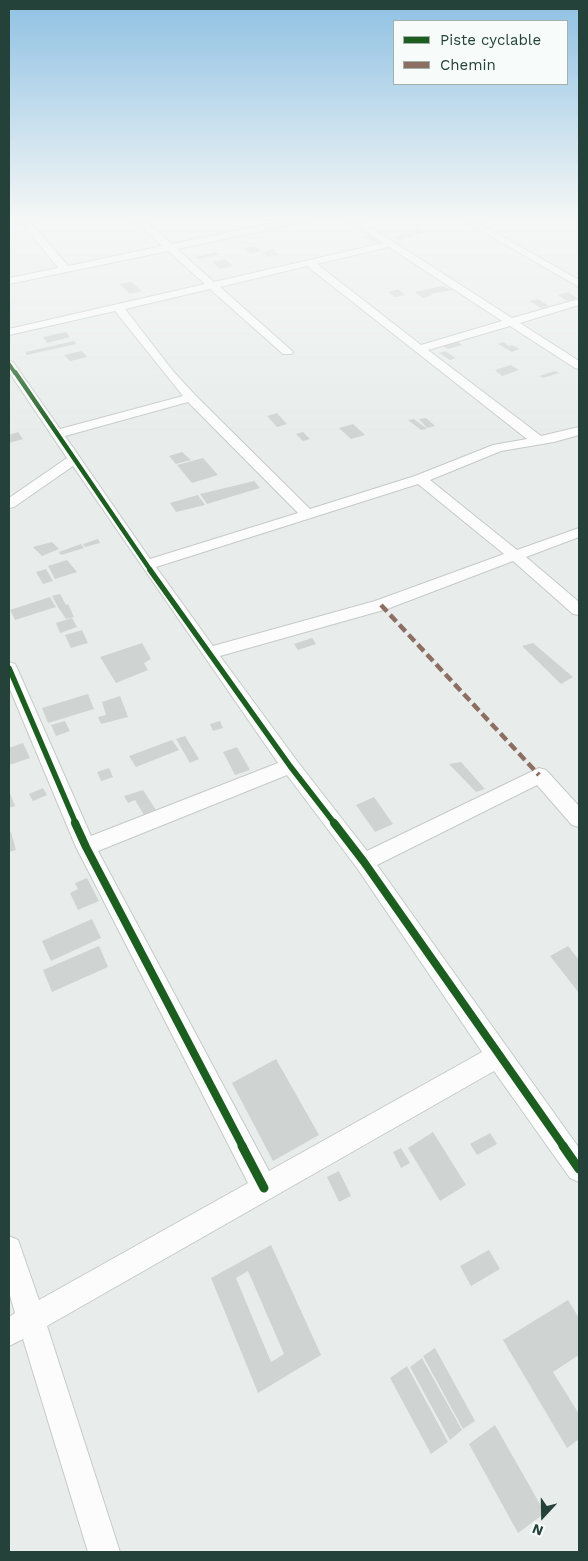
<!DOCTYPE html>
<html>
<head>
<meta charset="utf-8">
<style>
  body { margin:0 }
  #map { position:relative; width:588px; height:1561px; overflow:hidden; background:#e8edeb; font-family:"Work Sans",sans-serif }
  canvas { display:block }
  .frame { position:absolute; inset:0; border:10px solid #24423a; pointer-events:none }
  .legend { position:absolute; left:393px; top:20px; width:175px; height:65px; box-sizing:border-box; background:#f7fbf9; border:1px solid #a3b1ad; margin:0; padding:6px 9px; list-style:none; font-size:15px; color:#24423a }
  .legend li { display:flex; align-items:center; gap:10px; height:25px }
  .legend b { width:25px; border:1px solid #a3b1ad }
  .north { position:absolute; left:518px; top:1491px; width:50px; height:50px; -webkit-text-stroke:4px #f7fbf9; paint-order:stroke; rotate:201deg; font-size:14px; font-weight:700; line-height:20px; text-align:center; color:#24423a }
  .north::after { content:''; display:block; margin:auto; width:18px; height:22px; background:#24423a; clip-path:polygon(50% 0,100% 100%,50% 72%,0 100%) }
</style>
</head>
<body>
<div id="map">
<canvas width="588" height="1561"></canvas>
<div class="frame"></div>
<ul class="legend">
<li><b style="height:6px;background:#1b5e20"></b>Piste cyclable</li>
<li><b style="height:6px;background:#8d6e63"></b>Chemin</li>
</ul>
<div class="north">N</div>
</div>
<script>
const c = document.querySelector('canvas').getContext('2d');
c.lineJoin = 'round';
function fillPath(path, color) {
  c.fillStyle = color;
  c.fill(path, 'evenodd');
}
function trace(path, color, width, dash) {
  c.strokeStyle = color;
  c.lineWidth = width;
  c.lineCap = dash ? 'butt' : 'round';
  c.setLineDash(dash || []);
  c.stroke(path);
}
const building = new Path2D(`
  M418 229 424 233 397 240 394 238 401 236 398 234 412 233 409 231Z
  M371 235 381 242 375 243 364 236Z
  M255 246 262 251 250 254 243 248Z
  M273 249 280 255 269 257 262 252Z
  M216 252 218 254 215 256 198 259 195 257Z
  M225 259 233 266 220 269 212 262Z
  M131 282 142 291 130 294 119 284Z
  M442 286 453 290 430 294 432 295 423 298 415 292Z
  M398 289 405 295 395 297 388 292Z
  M568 292 577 298 567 301 558 295Z
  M538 299 549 306 541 308 529 301Z
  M66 332 70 337 47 343 43 337Z
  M74 341 76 344 27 355 25 352Z
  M458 342 462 345 448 349 443 346Z
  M503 342 509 346 512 345 520 349 512 352 498 344Z
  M82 351 87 357 70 361 64 355Z
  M445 351 456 358 450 360 439 353Z
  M511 365 519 370 502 376 495 370Z
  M555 371 559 373 543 378 539 376Z
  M277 413 287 424 277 427 267 416Z
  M426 418 433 424 435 426 427 428 419 419Z
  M414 419 426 428 427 429 421 430 408 420Z
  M353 424 365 435 351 439 339 428Z
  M18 432 23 439 9 443V435Z
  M303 432 310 439 303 441 296 434Z
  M182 452 191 460 176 464 169 456Z
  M203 458 218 475 192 483 177 465Z
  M254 481 260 488 207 504 200 494Z
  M198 495 205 505 176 512 170 503Z
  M98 539 100 543 85 547 83 544Z
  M52 542 59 549 42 556 33 547Z
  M81 544 84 548 61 555 59 552Z
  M67 560 77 572 55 579 48 566Z
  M46 569 53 581 43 584 36 572Z
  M60 594 66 605 68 604 74 617 66 619 58 607 52 596Z
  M50 597 56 607 15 620 10 610Z
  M72 618 77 627 60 633 56 623Z
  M82 630 88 643 71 648 65 635Z
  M312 638 316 644 298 650 294 644Z
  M142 643 151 659 144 663 148 670 116 683 100 657Z
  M533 643 573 677 561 684 522 646Z
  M88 694 94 709 48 723 42 708Z
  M120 696 128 717 101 724 98 717 106 715 102 702Z
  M65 721 70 731 56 736 51 725Z
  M220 721 223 728 213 731 210 724Z
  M185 736 199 759 190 763 176 739Z
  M172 740 179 750 136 767 129 756Z
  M23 743 30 758 9 765V748Z
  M237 747 250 770 235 775 223 752Z
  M461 762 485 789 476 792 449 764Z
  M109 768 113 777 101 781 97 772Z
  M43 788 47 795 33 801 29 794Z
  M143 790 156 810 144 815 135 800 128 803 124 796Z
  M9 791 15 806 9 808Z
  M374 797 393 824 375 832 356 805Z
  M11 832 16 850 9 852V833Z
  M87 878 99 901 78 910 70 893 78 889 75 883Z
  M92 919 101 938 51 961 42 941Z
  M99 946 108 967 52 992 43 970Z
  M568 946 579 960V993L550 956Z
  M276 1059 319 1135 273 1161 232 1083Z
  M433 1132 466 1185 440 1201 408 1148Z
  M490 1133 497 1144 477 1155 470 1144Z
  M401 1148 410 1163 401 1168 393 1152Z
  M339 1171 351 1196 339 1202 327 1177Z
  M271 1245 321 1355 258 1393 211 1278ZM248 1271 284 1354 271 1362 236 1278Z
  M489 1250 500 1269 471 1286 460 1266Z
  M568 1300 579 1318V1355L553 1372 579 1414V1439L567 1448 503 1340Z
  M435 1348 475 1421 463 1429 423 1356Z
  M422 1358 462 1430 450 1440 410 1367Z
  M407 1366 448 1442 431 1454 390 1378Z
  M495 1425 545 1513 518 1533 469 1444Z`);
const street = new Path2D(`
  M19 219H28L68 266 162 246 134 219H143L172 244 293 219H309L304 222 177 249 214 282 383 243 347 219H358L512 318 579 299V305L520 323 579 361V369L575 368 510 326 428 350 541 436 579 427V435L554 442 501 451 430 480 517 550 579 528V537L526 557 579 602V615L573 614 513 561 387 609 220 656 297 761 367 851 539 768 546 770 579 806V827L572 825 537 785 377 865 579 1148V1182L570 1178 494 1071 47 1326 120 1552H88L23 1339 9 1346V1317L15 1313 9 1292V1236L18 1240 39 1300 248 1183 76 847 9 687V662L15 664 17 668 91 836 278 763 73 466 14 507 9 508V498L67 458 9 372V361L13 362 60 429 183 396 115 311 9 335V329L205 284 168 251 9 284V278L58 268ZM389 247 502 321 421 345 317 264ZM307 266 527 439 493 445 415 476 310 509 195 395 173 371 125 309 210 289 283 354H291L293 352 291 350 220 287ZM188 402 298 513 150 559 65 436ZM418 484 504 554 375 601 213 646 156 567ZM287 775 357 868 482 1052 269 1171 98 851Z
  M461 219H472L579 280V287Z`);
const quiet = new Path2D(`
  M381 605 539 775`);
const cyclewayFar4 = new Path2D(`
  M9 364 15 373`);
const cyclewayFar3 = new Path2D(`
  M15 372 151 571`);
const cyclewayFar2 = new Path2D(`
  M150 570 290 766 335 824
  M9 668 76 824`);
const cyclewayFar1 = new Path2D(`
  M75 823 86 847 243 1147
  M334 823 364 862 564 1147`);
const cycleway = new Path2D(`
  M242 1146 264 1188
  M563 1146 579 1169`);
fillPath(building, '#cfd4d2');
trace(street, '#c5cac8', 2);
fillPath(street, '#fcfcfc');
trace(quiet, '#8d6e63', 4.5, [9, 4.5]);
trace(cyclewayFar4, '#1b5e20', 4);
trace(cyclewayFar3, '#1b5e20', 4.5);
trace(cyclewayFar2, '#1b5e20', 5.5);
trace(cyclewayFar1, '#1b5e20', 8);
trace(cycleway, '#1b5e20', 9);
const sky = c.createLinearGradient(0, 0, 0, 437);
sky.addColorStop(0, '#8fc1e3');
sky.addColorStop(0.5, '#f5f7f6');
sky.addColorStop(1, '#f5f7f600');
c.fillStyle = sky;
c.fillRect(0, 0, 588, 437);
</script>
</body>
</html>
